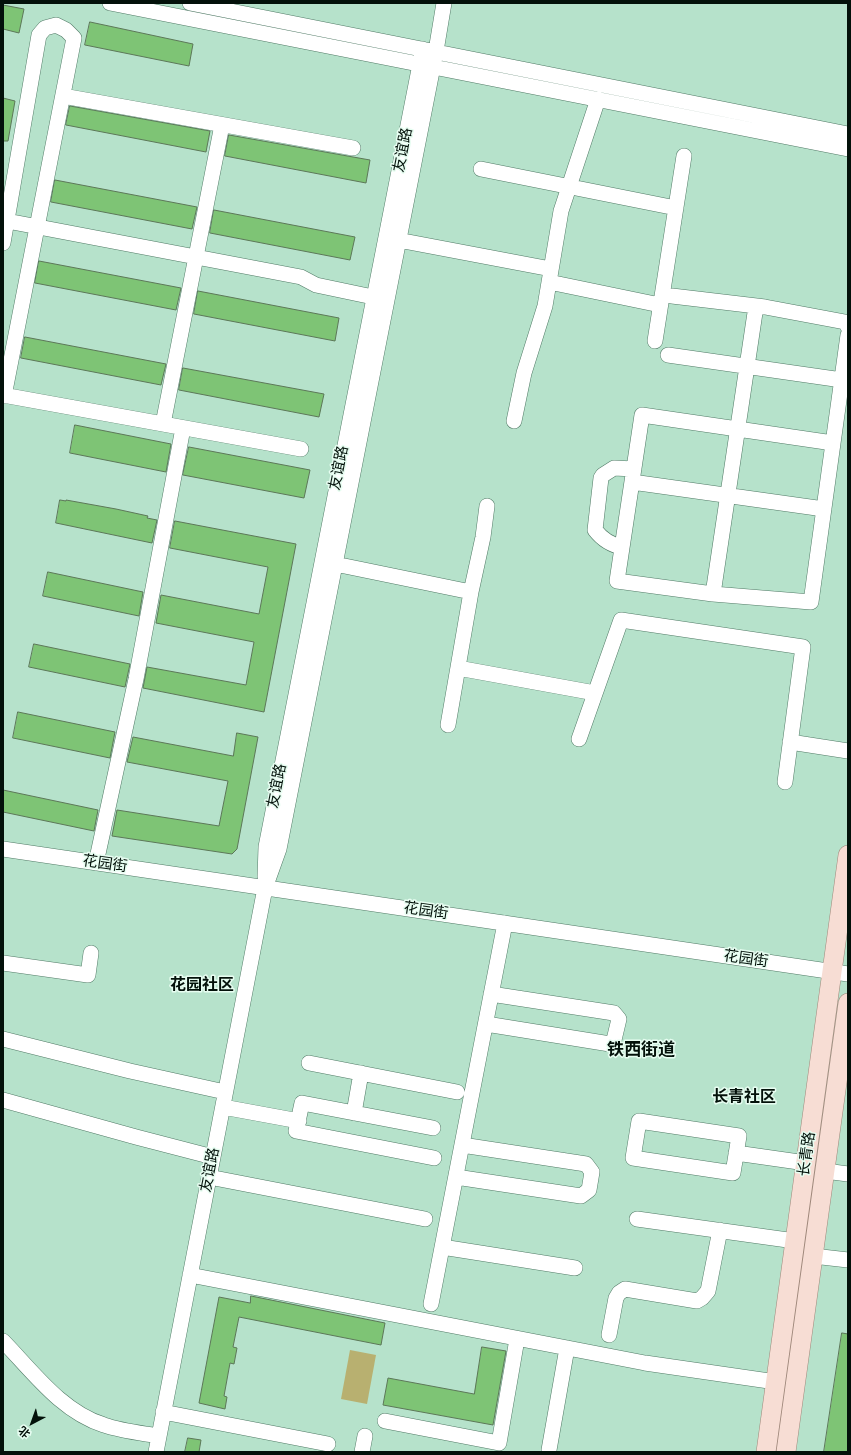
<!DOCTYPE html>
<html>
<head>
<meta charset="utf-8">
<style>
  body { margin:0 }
  #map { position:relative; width:851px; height:1455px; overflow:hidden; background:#b6e2cb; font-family:"PT Sans Narrow","Noto Sans SC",sans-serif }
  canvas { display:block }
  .frame { position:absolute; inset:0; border:4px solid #03110a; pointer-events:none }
  .north { position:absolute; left:12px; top:1403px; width:40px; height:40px; -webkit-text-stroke:3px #e7fdf1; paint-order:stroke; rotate:221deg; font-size:11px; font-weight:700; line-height:16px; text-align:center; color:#03110a }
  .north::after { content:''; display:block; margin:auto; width:14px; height:18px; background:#03110a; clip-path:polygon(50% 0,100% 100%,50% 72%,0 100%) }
</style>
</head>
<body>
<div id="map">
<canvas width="851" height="1455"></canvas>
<div class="frame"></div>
<div class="north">北</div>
</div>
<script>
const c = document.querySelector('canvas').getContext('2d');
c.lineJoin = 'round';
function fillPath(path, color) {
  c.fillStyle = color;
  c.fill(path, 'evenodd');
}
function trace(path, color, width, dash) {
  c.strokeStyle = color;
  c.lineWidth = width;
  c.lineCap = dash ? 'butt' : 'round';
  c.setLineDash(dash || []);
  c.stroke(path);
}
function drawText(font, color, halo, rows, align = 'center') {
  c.font = font + ' "PT Sans Narrow","Noto Sans SC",sans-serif';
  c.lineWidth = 3;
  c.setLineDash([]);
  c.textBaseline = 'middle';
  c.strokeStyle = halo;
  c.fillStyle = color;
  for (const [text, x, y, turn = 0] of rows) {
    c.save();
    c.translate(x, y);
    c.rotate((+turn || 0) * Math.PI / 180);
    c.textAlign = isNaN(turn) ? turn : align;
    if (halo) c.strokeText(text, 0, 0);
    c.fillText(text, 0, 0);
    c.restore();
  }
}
const green = new Path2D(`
  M350 1350 376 1355 367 1404 341 1399Z`);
const building = new Path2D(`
  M3 5 24 9 19 33 3 29Z
  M90 22 193 44 189 66 85 45Z
  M3 98 15 101 8 141H3Z
  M70 106 210 131 206 152 66 125Z
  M229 135 370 160 366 183 225 156Z
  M55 180 197 207 192 229 51 202Z
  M214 210 355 237 350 260 210 233Z
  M39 261 181 288 176 310 35 283Z
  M198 291 339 318 335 341 194 314Z
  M25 337 166 364 161 385 21 358Z
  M183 368 324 394 319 417 179 390Z
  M75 425 171 444 166 472 70 453Z
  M189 447 310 470 304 498 183 475Z
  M60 500 66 501V500L116 509 148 516 147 518 157 520 152 543 56 523Z
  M175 521 296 544 264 712 143 688 147 667 246 685 254 642 156 623 161 595 259 614 268 567 170 548Z
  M48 572 143 592 139 616 43 596Z
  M34 644 130 664 125 687 29 667Z
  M18 712 115 732 110 758 13 738Z
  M237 733 258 737 237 849 232 854 112 836 117 810 219 826 228 781 127 762 133 737 233 756Z
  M3 790 98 810 94 831 3 812Z
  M251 1296 385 1323 381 1345 239 1317 233 1347 237 1348 234 1364 230 1363 224 1396 227 1397 225 1409 199 1403 219 1297 250 1303Z
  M842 1333 848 1334V1452H824Z
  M482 1347 506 1351 493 1425 383 1405 388 1378 474 1394Z
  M188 1438 201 1440 199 1452H185Z`);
const minor = new Path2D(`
  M110 3 848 149
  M190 3 848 134
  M63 96 353 148
  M481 169 676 208
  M7 221 301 277 316 285 373 297
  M398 240 551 269
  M3 243 39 35 45 28 56 25 66 30 74 38 4 396
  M549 282 660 305
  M672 296 765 307 845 322 848 327
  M655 341 684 156
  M668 355 842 380
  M3 395 301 449
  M514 421 524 373 545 306 561 211 598 99
  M163 424 222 125
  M833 443 642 415 617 581 713 594 811 602 848 335
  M632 482 824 509
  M622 547C611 545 602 539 595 530L601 478 603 475 614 468 634 469
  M335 564 471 592
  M713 594 756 306
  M458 668 595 693
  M448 725 471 592 483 537 487 506
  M579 739 621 620 803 647 785 782
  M790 742 848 751
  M3 849 848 974
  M96 863 136 679 183 428
  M265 877 266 847 423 49
  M3 963 88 975 91 953
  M486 1024 610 1044 614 1040 619 1019 614 1013 491 994
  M3 1039 130 1071 225 1092
  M309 1063 457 1092
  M3 1100 136 1137 213 1157
  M223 1107 299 1121
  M354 1113 361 1073
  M639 1121 739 1136 733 1173 633 1158Z
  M433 1128 302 1103 296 1131 434 1158
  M736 1153 806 1163
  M825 1171 848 1174
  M209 1177 425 1219
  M456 1177 581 1196 589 1190 592 1172 586 1164 462 1145
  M637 1219 795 1241
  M442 1247 575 1268
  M813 1256 848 1260
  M190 1275 645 1363 776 1382
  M431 1304 505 923
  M609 1335 616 1298 619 1293 625 1289 697 1301 702 1298 708 1291 720 1230
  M3 1341C33 1372 62 1412 104 1425 121 1431 141 1433 159 1436
  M163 1412 328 1444
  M385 1421 499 1443 517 1339
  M549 1450 567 1348
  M156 1452 265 888 279 849 436 51 444 3
  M362 1452 365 1436`);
const major = new Path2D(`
  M766 1452 848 855
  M786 1452 848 1003`);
const streetNames = [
  ["友谊路",403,150,-79],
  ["友谊路",339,468,-79],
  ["友谊路",277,786,-79],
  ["花园街",105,864,8],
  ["花园街",426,911,8],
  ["花园街",746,959,8],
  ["长青路",807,1154,-82],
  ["友谊路",210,1170,-79]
];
const neighbourhoodNames = [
  ["花园社区",202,985],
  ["长青社区",744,1097]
];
const quarterNames = [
  ["铁西街道",641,1050]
];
fillPath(green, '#b8b070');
fillPath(building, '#7ec475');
trace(building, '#5c7758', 1);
trace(minor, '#527b67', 16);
trace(major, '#9e877a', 20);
trace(minor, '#fff', 15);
trace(major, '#f7ddd4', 19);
drawText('15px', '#03110a', '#e7fdf1', streetNames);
drawText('bold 16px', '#03110a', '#e7fdf1', neighbourhoodNames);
drawText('bold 17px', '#03110a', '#e7fdf1', quarterNames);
</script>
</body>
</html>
